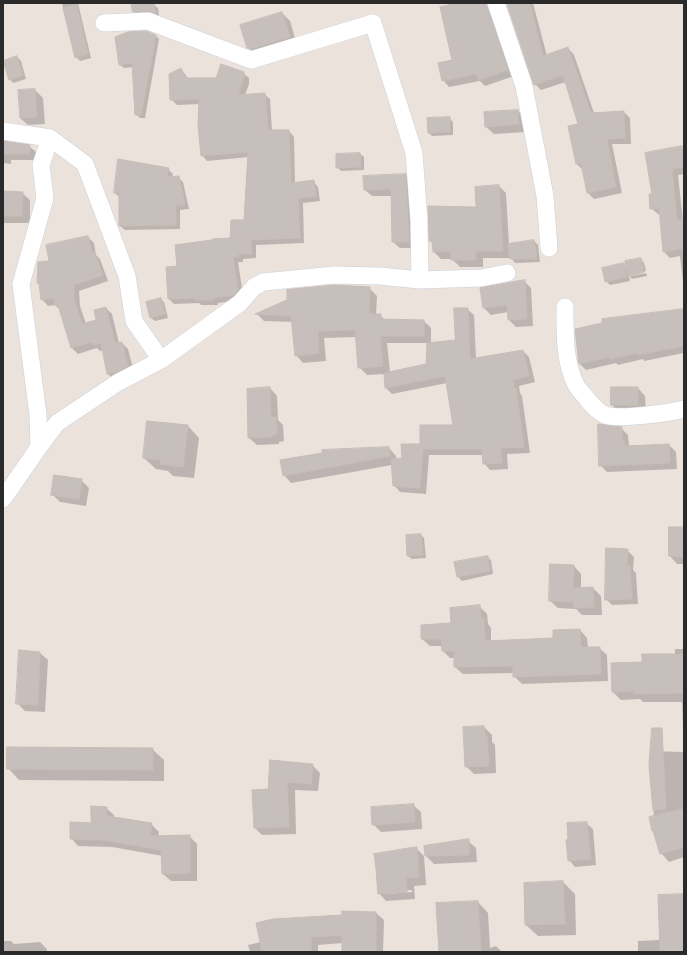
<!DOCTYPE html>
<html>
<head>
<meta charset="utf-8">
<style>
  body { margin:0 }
  #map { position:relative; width:687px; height:955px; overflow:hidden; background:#ece2dc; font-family:Ubuntu,sans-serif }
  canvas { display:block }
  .frame { position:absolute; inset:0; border:4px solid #2a2a2a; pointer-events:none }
</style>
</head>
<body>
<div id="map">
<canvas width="687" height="955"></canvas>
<div class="frame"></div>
</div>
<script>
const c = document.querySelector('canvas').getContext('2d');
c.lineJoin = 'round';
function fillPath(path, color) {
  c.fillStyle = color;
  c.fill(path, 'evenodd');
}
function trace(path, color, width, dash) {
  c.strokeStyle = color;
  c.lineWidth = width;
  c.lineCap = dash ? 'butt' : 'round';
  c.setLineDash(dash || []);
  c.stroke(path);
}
const shadow = new Path2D(`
  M62 3H78L91 58 80 61 76 57Z
  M132 3H151L158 8 159 16 137 15 134 11Z
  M463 3H482L492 12 514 76 485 86 480 81 449 87 443 80 454 61Z
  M507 3H533L547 56 568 48 574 55 594 113 624 112 630 118 631 144H612L622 193 594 199 587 192 583 170 577 164 569 127 580 125 566 82 541 90 535 84Z
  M282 13 290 21 297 45 256 55 248 47Z
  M155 35 159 39 145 118H140L136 114 134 67 124 68 120 65Z
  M17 57 21 61 26 79 13 83 10 79Z
  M181 70 186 75 188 79H217L243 73 249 78V84L245 95 264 94 270 99 272 131H289L294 137 295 184 313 181 318 187 320 201 303 203 304 243 256 245V258L243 259V262H238L243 295 239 300 218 303V305H201L199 303 174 304 169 299 179 267 231 239 245 221 249 157 207 161 202 155 200 104 177 105 171 99Z
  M35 90 43 98 45 124 28 125 20 118Z
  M518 111 525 118 527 132 494 134 486 127Z
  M449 118 453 122V135L432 136 429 133Z
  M3 142 29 146 36 152 35 160H11V164L3 163Z
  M681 147 684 150V174L678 175 683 221H684V291L680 256 670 258 664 252 660 214H658L651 208 653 195Z
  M360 154 364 157V170L341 171 337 167Z
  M118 160 168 169 173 174 172 178 178 177 183 182 189 209 180 210V229L125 230 120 226V198L115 193Z
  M405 175 412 181 415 248H400L393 242 392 196H372L365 190Z
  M499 186 506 193 509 244 534 241 538 245 540 262 515 263 511 258H483V267H460L452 259H441L434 252V244L430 241 477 208Z
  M3 192 22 193 30 200V223H3Z
  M88 237 94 243 96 255 100 259 108 281 79 291 80 306 86 324 97 321 106 308 112 314 119 343H122L128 349 134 372 114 380 108 374 103 350 100 351 97 348 78 354 72 348 61 311 55 305 48 306 42 299 50 262Z
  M641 259 644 263 646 271 630 274V276L646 273 647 276 632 279 629 275 630 281 610 285 606 281 624 265 627 268Z
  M524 281 531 288 533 326 516 327 509 320 508 312 491 315 484 308Z
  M369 288 377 296 376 315H380L385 320 424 321 431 328V344L456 340 467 309 474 315 476 359 523 351 529 357 535 382 519 386 520 393 522 396 530 453 507 454 508 469 490 470 484 463 483 455H429L426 494 400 492 394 485 392 465 291 483 284 475 389 448 396 456 397 460 403 459 421 445 454 426 447 383 392 394 386 388 385 374 367 375 359 367 356 337 324 338 326 361 303 363 296 355 293 322 264 321 257 314 289 299ZM387 343H428L427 365 390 372Z
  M161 299 164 302 168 318 155 321 151 318 147 302Z
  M684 309V353L644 361 643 359 618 365 616 363 586 370 580 364 603 324V320Z
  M270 388 277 396 278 420 283 425 284 441 279 442V444L257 445 249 438 248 390Z
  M638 388 645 396 646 412 620 413 612 405Z
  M188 426 199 438 194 478 173 476 168 471 156 469 144 458Z
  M621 428 628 435 629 446 669 445 676 452 677 469 607 472 600 465Z
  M81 480 89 488 86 506 60 502 52 494Z
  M683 528 684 564H677L670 556Z
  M421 535 424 538 426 558 412 559 408 556Z
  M627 550 634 557 633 570 636 573 638 604 612 605 606 599Z
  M487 557 491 560 493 574 462 581 458 577 455 563Z
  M574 566 581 574V589L593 588 601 596 602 615H582L576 609 558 608 550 601Z
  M479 606 487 614 488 624 491 628V642L554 639 580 630 587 638 588 648H599L607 655 608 681 522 684 514 676V673L463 674 455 667V658H450L443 651V646H430L422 639 452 624Z
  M675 649H684V857L669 862 661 853 653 831 654 816 650 766 651 751 684 752 682 702H643L640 699 621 700 613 692 643 663 675 655Z
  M40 653 48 660 45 712 25 711 17 703Z
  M484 727 492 735V742L495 745 496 773 474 774 466 766Z
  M152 749 164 760V781L19 780 8 768Z
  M312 765 320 773 318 791 295 790 296 834 262 835 255 828 268 790Z
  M413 805 421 812 422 829 381 832 373 824Z
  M106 808 114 815V818L151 824 159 832 158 837 189 836 197 844V881H171L163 874V856L112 847 78 846 71 838 92 824Z
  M586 823 593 829 596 865 575 867 569 860Z
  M468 841 476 848 477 862 434 864 426 856Z
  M416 848 424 856 426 885 414 886 415 899 386 901 379 893ZM412 890V892L385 894V892Z
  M563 882 575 894 576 935 538 936 526 925Z
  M684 895V952H638V941L661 940Z
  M478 902 488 913 490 948 496 946 502 952H447Z
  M343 912 376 913 384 920 383 952H343V943L318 945V952H250L248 945 261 942 343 916Z
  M3 941H11L14 944 40 942 47 949V952H3Z`);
const building = new Path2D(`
  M131 3H154L156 14 148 11 133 12Z
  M458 3H486L508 70 478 80 476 74 442 81 438 63 452 60 440 7Z
  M507 3H530L543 56 568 47 591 113 624 111 625 138 607 139 616 187 587 193 581 163 576 164 568 126 578 124 563 75 534 85Z
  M77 5 88 54 75 58 63 8Z
  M282 12 290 37 251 49 247 48 240 25Z
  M146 31 156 35 141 115H135L132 63 119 65 115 37 128 32Z
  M17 56 23 75 9 80 3 61Z
  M221 64 244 72V78L238 95 265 93 268 130H289L291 183 314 180 316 196 298 198 300 238 251 240 252 254H238L239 257H233L238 290 234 295 213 298V300H195V298L168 299 166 267 177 266 175 245 212 240V239L230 238 231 220H244L248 152 201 156 198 126 199 99 170 100 169 74 181 68 186 78H216Z
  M35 89 37 117 20 118 18 90Z
  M518 110 519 124 485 127 484 112Z
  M450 117V132L428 133 427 118Z
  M3 141 30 145 29 154H3Z
  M682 146 684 167 672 169 677 220H684V248L663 252 659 208 650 209 649 194H652L645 153Z
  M360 153 361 167 336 168V154Z
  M118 159 169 168 167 177 179 176 185 205H176V225L119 226V192L114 193Z
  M406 174 409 242H392L391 189 364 190 363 176Z
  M499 185 503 251H476V260H451V251L433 252 432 241H429L428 206 476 207 475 187Z
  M3 191 23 192 22 216H3Z
  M88 236 92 253 94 252 103 275 74 285V299L82 324 96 320 94 310 106 307 115 343 122 342 128 366 117 372 107 374 101 343 93 345 92 342 71 348 58 305H54V298L41 300 39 283H37L38 262 49 261 46 245Z
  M534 240 537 259H510L508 244Z
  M641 258 644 272 628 276 625 261Z
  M624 263 627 277 605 282 602 268Z
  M525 280 527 319 508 320 507 305 483 308 480 288Z
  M334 285 370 287 369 314H381V319L424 320V336H380L383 366 358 368 355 330 318 331 319 353 295 356 291 316 255 314 289 299H287V290Z
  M161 298 165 314 150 318 146 302Z
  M454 308H468L470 359 523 350 529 376 513 380 514 388H516L524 447 501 448 502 463 483 464 482 449H423L420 488 393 486 391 459 402 458 401 444H420V425H453L445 376 385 388 384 373 426 364 427 343 455 340Z
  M684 309V346L637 355V353L610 359V357L579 364 575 329 602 323V319Z
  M270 387 271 417H276L277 434 272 435V437L248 438 247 389Z
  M611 387H638V405H611Z
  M147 421 188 425 183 467 160 464 161 460 143 458Z
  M598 424 622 427V440H624L625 446 669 444 670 463 599 466Z
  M389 447 390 456 283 476 280 460 322 453V450Z
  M54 475 82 479 79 499 51 495Z
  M669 527H684L683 557 669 556Z
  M421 534 423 555 407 556 406 535Z
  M606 548 628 549 627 566H630L632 599 605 600Z
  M488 556 490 571 457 577 454 562Z
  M550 564 574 565 573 588 593 587 594 607 574 608 573 596V602L549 601Z
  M480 605 481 619H484L485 641 553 638V630L580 629 581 647H600L601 674 513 677V666L454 667V651H442L441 639H421V625L451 623 450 608Z
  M19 650 40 652 38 705 16 704Z
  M642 654H684V693L634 694V691L612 692 611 663 642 662Z
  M484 726 485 736H487L489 766 465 767 463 727Z
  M652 728H662L666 809 653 810 649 766Z
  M7 747 153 748V770L7 769Z
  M270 760 313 764 311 784 287 782 289 827 254 828 252 790 268 789Z
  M414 804 415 822 372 825 371 807Z
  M91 806 107 807V816L152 823 150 836 190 835V873L162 874 161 850 103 840 70 839V822L91 823Z
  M684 809V847L660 854 653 831H652L649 817Z
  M587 822 591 859 568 861 566 840 568 839 567 823Z
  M469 839V855L425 856 424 846Z
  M417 847 419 877 406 878 407 892 378 894 376 869 374 854Z
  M563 881 565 924 525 925 524 883Z
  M684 894V952H660L658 895Z
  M478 901 481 952H439L436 903Z
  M342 911 376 912V952H342V935L311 937V952H262L256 923 273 919 342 915Z`);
const minor = new Path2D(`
  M496 3 524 86 545 196 549 248
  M104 23 148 21 251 60 373 23 414 153 419 220 420 280
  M3 131 50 138 41 165 45 198 21 284 38 415 39 447 3 499
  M50 138 85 164 127 276 134 321 161 360
  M565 307C565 333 564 361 576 385 579 390 584 395 587 399 592 405 598 412 605 415 619 420 668 413 684 409
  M39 447 57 423 117 383 161 360 240 303 254 287 263 282 334 275 380 276 420 280 481 278 507 273`);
fillPath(shadow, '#0003');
fillPath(building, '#c7bfbb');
trace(building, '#c7bdb5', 1);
trace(minor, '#cad1db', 18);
trace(minor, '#fff', 17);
</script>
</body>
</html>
